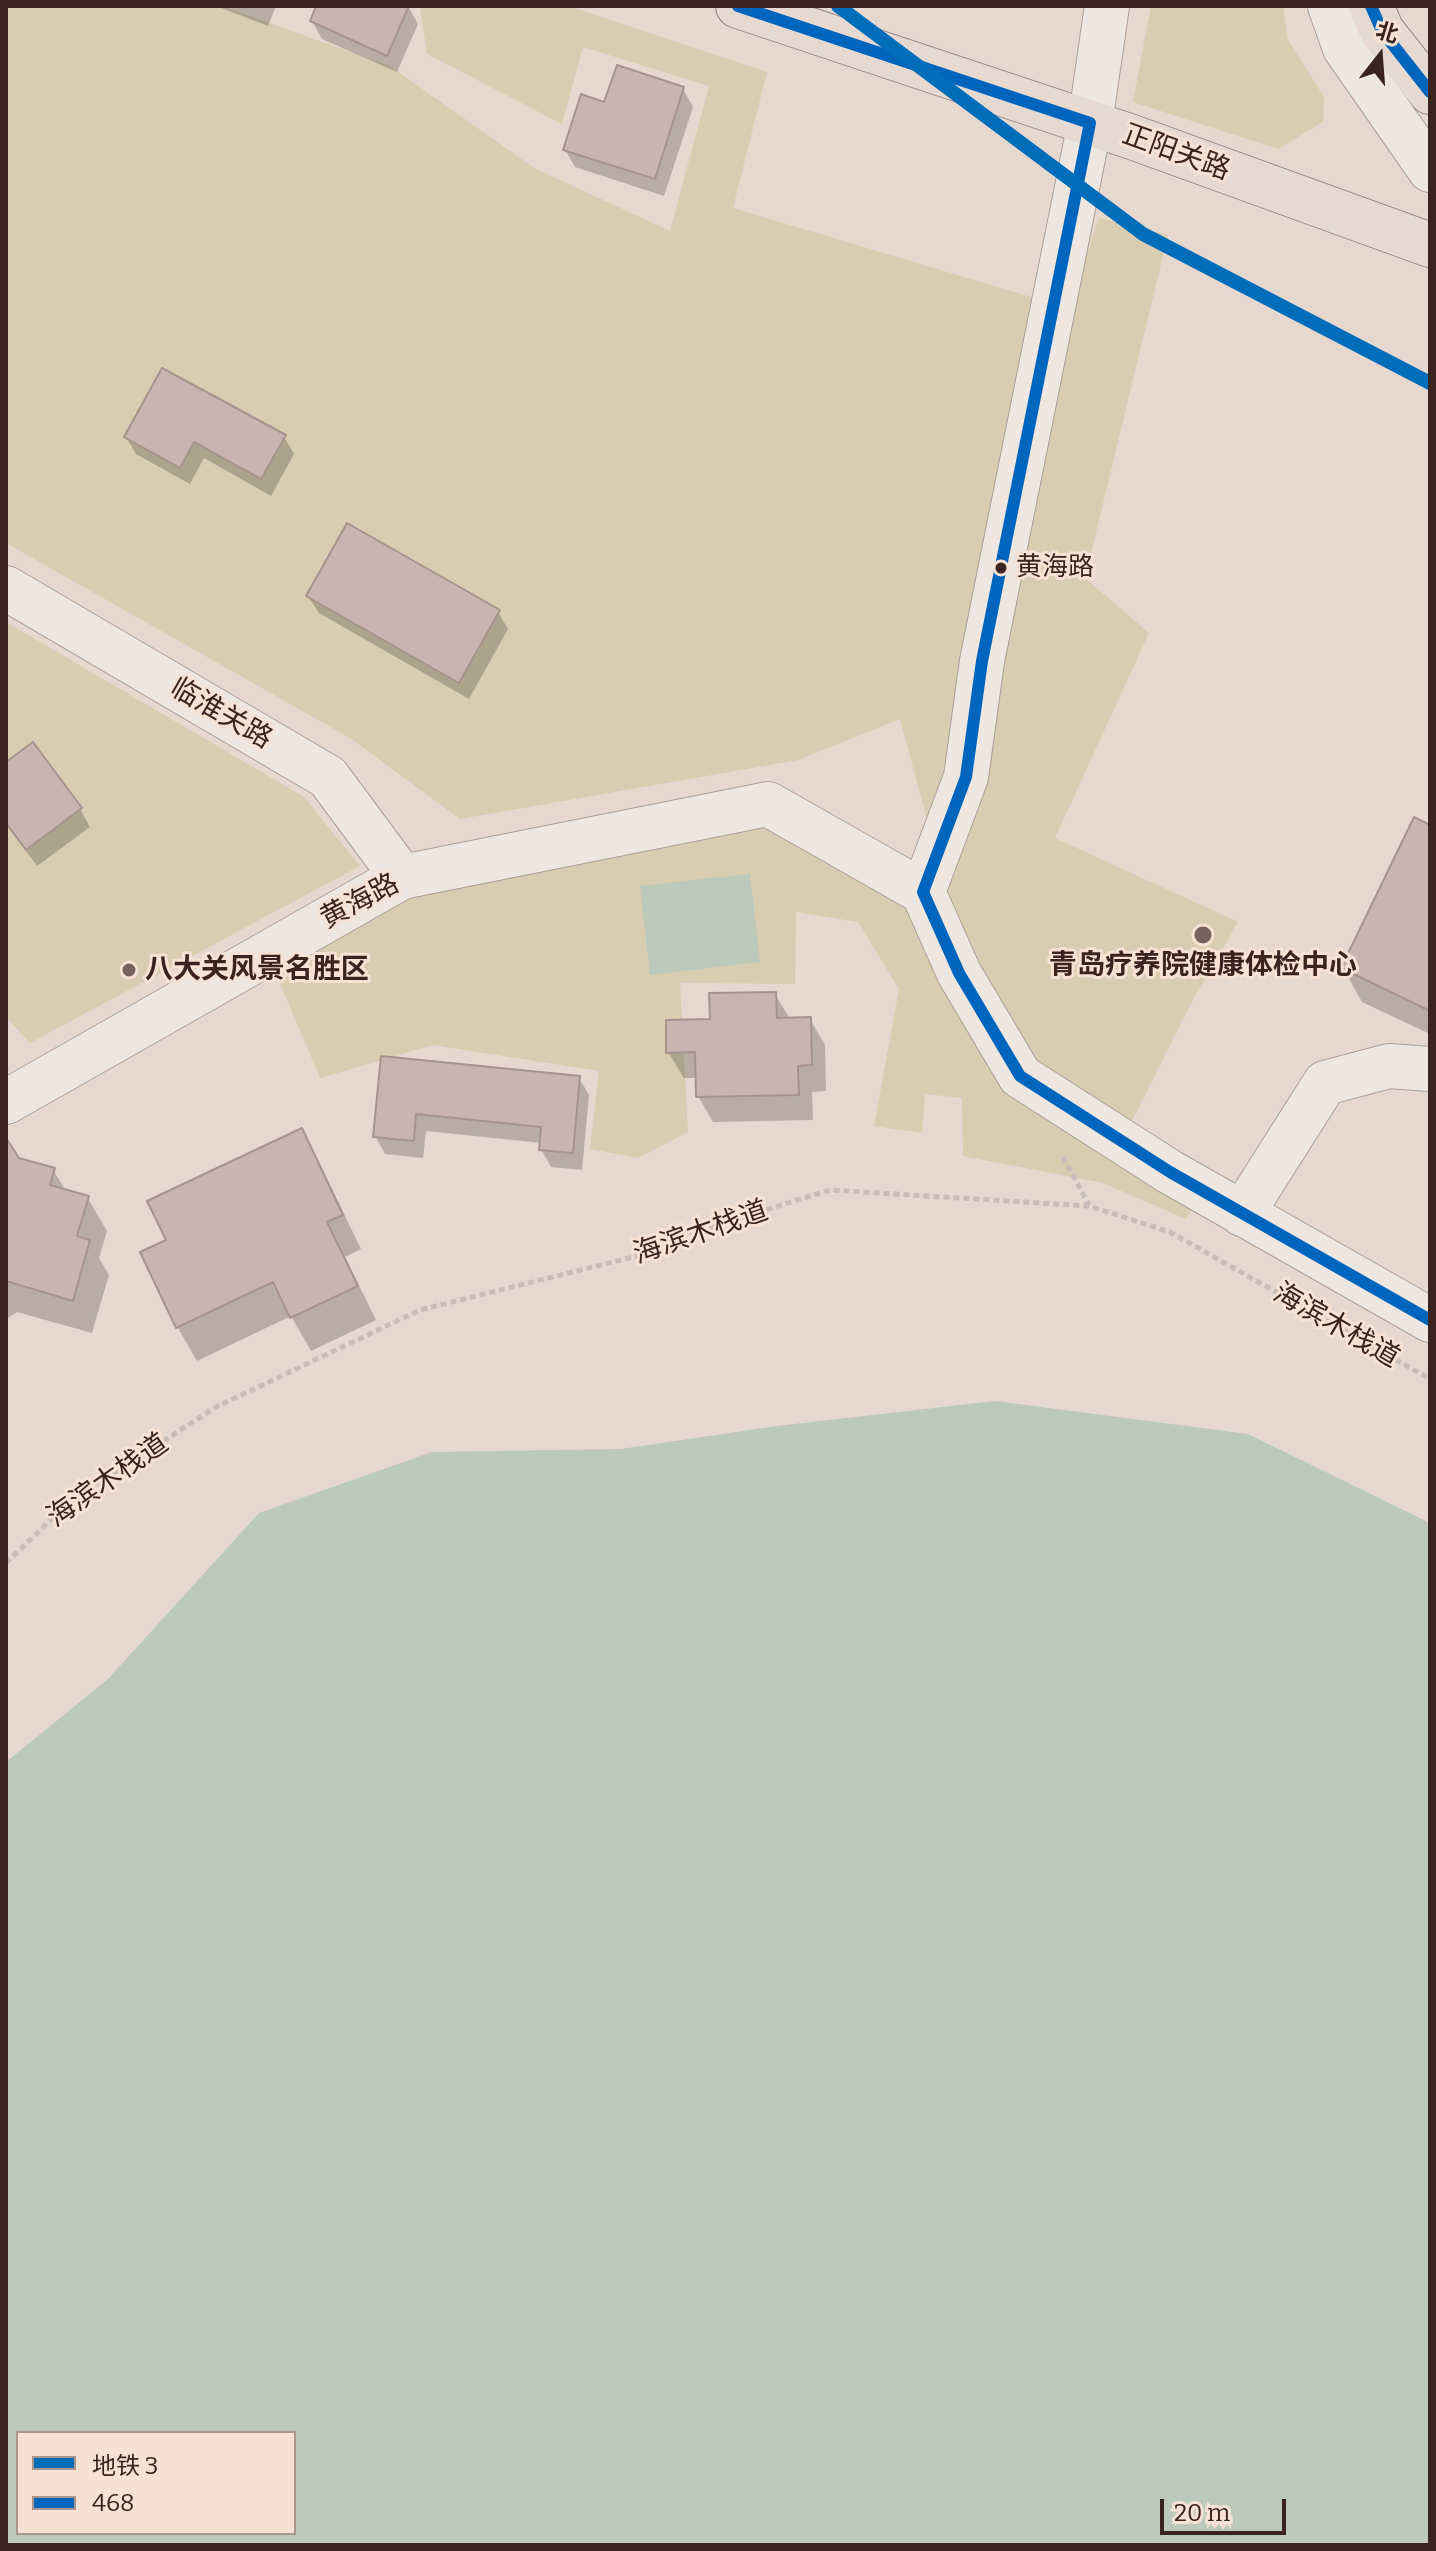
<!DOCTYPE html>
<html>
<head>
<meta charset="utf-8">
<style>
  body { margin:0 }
  #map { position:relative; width:1436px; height:2551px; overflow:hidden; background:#e6d8cf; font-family:Bitter,"Noto Sans SC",serif }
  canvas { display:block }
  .frame { position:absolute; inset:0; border:8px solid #3a241f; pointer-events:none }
  .legend { position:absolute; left:16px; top:2431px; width:280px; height:104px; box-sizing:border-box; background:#f6e2d5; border:2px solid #ab968c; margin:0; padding:10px 14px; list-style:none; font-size:24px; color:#3a241f }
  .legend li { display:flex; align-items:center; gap:16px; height:40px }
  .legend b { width:40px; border:2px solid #ab968c }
  .north { position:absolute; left:1340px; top:16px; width:80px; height:80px; -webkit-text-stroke:6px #f6e2d5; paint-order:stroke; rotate:17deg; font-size:22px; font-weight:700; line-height:32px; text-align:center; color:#3a241f }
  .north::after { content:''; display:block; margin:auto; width:28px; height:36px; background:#3a241f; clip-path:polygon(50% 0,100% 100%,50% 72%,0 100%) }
  .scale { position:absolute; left:1160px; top:2499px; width:126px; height:36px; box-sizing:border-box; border:4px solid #3a241f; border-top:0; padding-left:10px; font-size:24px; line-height:28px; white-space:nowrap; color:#3a241f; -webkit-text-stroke:6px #f6e2d5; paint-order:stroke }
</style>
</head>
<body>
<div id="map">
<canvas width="1436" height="2551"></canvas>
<div class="frame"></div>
<ul class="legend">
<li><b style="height:10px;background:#006dbb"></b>地铁 3</li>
<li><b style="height:10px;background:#0065bd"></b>468</li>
</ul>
<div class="north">北</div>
<div class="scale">20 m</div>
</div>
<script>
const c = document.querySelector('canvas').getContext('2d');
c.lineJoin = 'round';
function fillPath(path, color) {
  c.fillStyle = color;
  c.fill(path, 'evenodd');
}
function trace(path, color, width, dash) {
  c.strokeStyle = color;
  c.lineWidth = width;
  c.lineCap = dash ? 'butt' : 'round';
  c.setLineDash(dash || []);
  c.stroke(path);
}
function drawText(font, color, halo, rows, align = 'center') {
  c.font = font + ' Bitter,"Noto Sans SC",serif';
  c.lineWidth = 6;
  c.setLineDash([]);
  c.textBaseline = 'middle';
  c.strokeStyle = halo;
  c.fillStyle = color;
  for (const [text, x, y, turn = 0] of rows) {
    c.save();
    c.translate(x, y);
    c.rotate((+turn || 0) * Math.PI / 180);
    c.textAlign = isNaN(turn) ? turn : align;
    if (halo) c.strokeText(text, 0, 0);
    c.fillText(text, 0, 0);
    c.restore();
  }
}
const green = new Path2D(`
  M6 6H222L390 66 534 168 670 231 709 86 583 47 562 124 427 54 420 6H568L767 72 733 208 1068 308 1099 218 1168 235 1085 578 1149 633 1055 838 1238 922 1190 1005 1127 1131 1027 1062 967 968 900 719 798 760 460 819 350 738 6 543Z
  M1151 6H1283L1288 40 1324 97 1323 122 1278 149 1133 102Z
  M6 622 304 797 360 866 30 1043 6 1017Z
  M765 814 915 898 1007 1076 1197 1200 1186 1219 1103 1183 963 1156 962 1098 925 1094 922 1133 874 1126 899 989 858 922 796 912 795 984 680 983 688 1132 638 1158 590 1149 599 1071 433 1045 320 1078 271 962 404 885Z`);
const water = new Path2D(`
  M750 874 760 962 650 975 640 886Z
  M995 1401 1248 1434 1430 1523V2545H6V1762L108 1679 259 1513 432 1452 621 1449 777 1426ZM18 2433H294V2533H18Z`);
const shadow = new Path2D(`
  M216 6H276L268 26Z
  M319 6H408L418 24 397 72 322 39 312 21Z
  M683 89 693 107 664 196 575 167 565 150 606 105Z
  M126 437H284L294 454 271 496 204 458 190 484 136 454Z
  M308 596 498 612 508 629 469 699 319 613Z
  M6 765 80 809 90 827 37 866 6 824Z
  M1430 827V1034L1362 1002 1343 968Z
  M775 994 790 1019H810L825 1045 826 1091 812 1092 813 1120 713 1122 698 1096V1078H684L668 1052 712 1021Z
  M383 1058 579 1078 589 1095 582 1170 551 1167 541 1149 542 1143 426 1131 423 1158 385 1154 375 1136Z
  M301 1130 320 1164 361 1249 345 1257 376 1320 311 1351 291 1316 197 1361 178 1328 142 1253 169 1241Z
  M6 1142 18 1159 53 1170 66 1191 87 1197 107 1231 99 1258 109 1275 92 1333 17 1312 6 1319Z`);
const building = new Path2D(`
  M316 6H409L387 56 310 21Z
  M617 65 684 87 655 179 563 150 581 94 604 102Z
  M162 368 286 435 261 479 194 442 180 468 124 437Z
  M347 523 500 610 459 683 306 596Z
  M33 742 82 808 26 850 6 823V762Z
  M1414 817 1430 825V1011L1341 968Z
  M776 992 777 1018 811 1017 812 1065 798 1066 799 1095 696 1097 695 1052 666 1053V1020L710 1019 709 993Z
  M381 1056 580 1076 573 1153 539 1150 541 1127 416 1114 414 1141 373 1137Z
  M302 1128 343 1215 327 1222 358 1286 290 1318 273 1282 176 1328 140 1252 166 1240 147 1201Z
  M6 1138 19 1158 55 1168 50 1185 89 1196 77 1236 90 1240 73 1301 6 1281Z`);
const path = new Path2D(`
  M1063 1157 1089 1205
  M6 1563 69 1502 216 1407 420 1310 641 1255 723 1223 830 1190 1089 1206 1170 1232 1430 1379`);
const minor = new Path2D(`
  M1107 6 1090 123 982 661 966 777 923 892 959 973 1020 1076 1170 1172 1430 1320
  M1330 6 1345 48 1430 170
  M6 588 328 777 402 877
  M6 1102 402 877 768 804 923 892
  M1242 1214 1325 1083 1389 1066 1430 1069`);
const major = new Path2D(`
  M738 6 1132 137 1430 245
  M1371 6 1382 31 1430 92`);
const bus1 = new Path2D(`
  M738 6 1090 123 982 661 966 777 923 892 959 973 1020 1076 1170 1172 1430 1320
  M1371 6 1382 31 1430 92`);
const metro1 = new Path2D(`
  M838 6 1143 234 1430 383`);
const markers = [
  [1001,568,7,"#3a241f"],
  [1203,935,10,"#76635d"],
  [129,970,8,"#76635d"]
];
const busNames = [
  ["黄海路",1016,568]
];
const streetNames = [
  ["正阳关路",1176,153,20],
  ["临淮关路",221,714,30],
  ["黄海路",360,902,-28],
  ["海滨木栈道",701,1233,-19],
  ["海滨木栈道",1336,1326,30],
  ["海滨木栈道",108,1481,-35]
];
const poiNames = [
  ["青岛疗养院健康体检中心",1203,966],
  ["八大关风景名胜区",145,970,"left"]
];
fillPath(green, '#d8ccb1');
fillPath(water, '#bac9ba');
fillPath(shadow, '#0003');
fillPath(building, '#c9b5b0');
trace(building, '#a6938e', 2);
trace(minor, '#ab9e97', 46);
trace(major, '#91837e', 46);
trace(path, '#c7bcb7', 5, [6, 4]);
trace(minor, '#eee6e0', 44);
trace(major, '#e5d9d2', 44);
trace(bus1, '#0065bd', 12);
trace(metro1, '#006dbb', 14);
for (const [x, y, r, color] of markers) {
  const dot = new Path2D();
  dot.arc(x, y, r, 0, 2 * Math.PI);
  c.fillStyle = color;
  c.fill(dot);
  trace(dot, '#f6e2d5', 3);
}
drawText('26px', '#3a241f', '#f6e2d5', busNames, 'left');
drawText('28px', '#3a241f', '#f6e2d5', streetNames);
drawText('bold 28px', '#3a241f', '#f6e2d5', poiNames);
</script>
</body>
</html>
